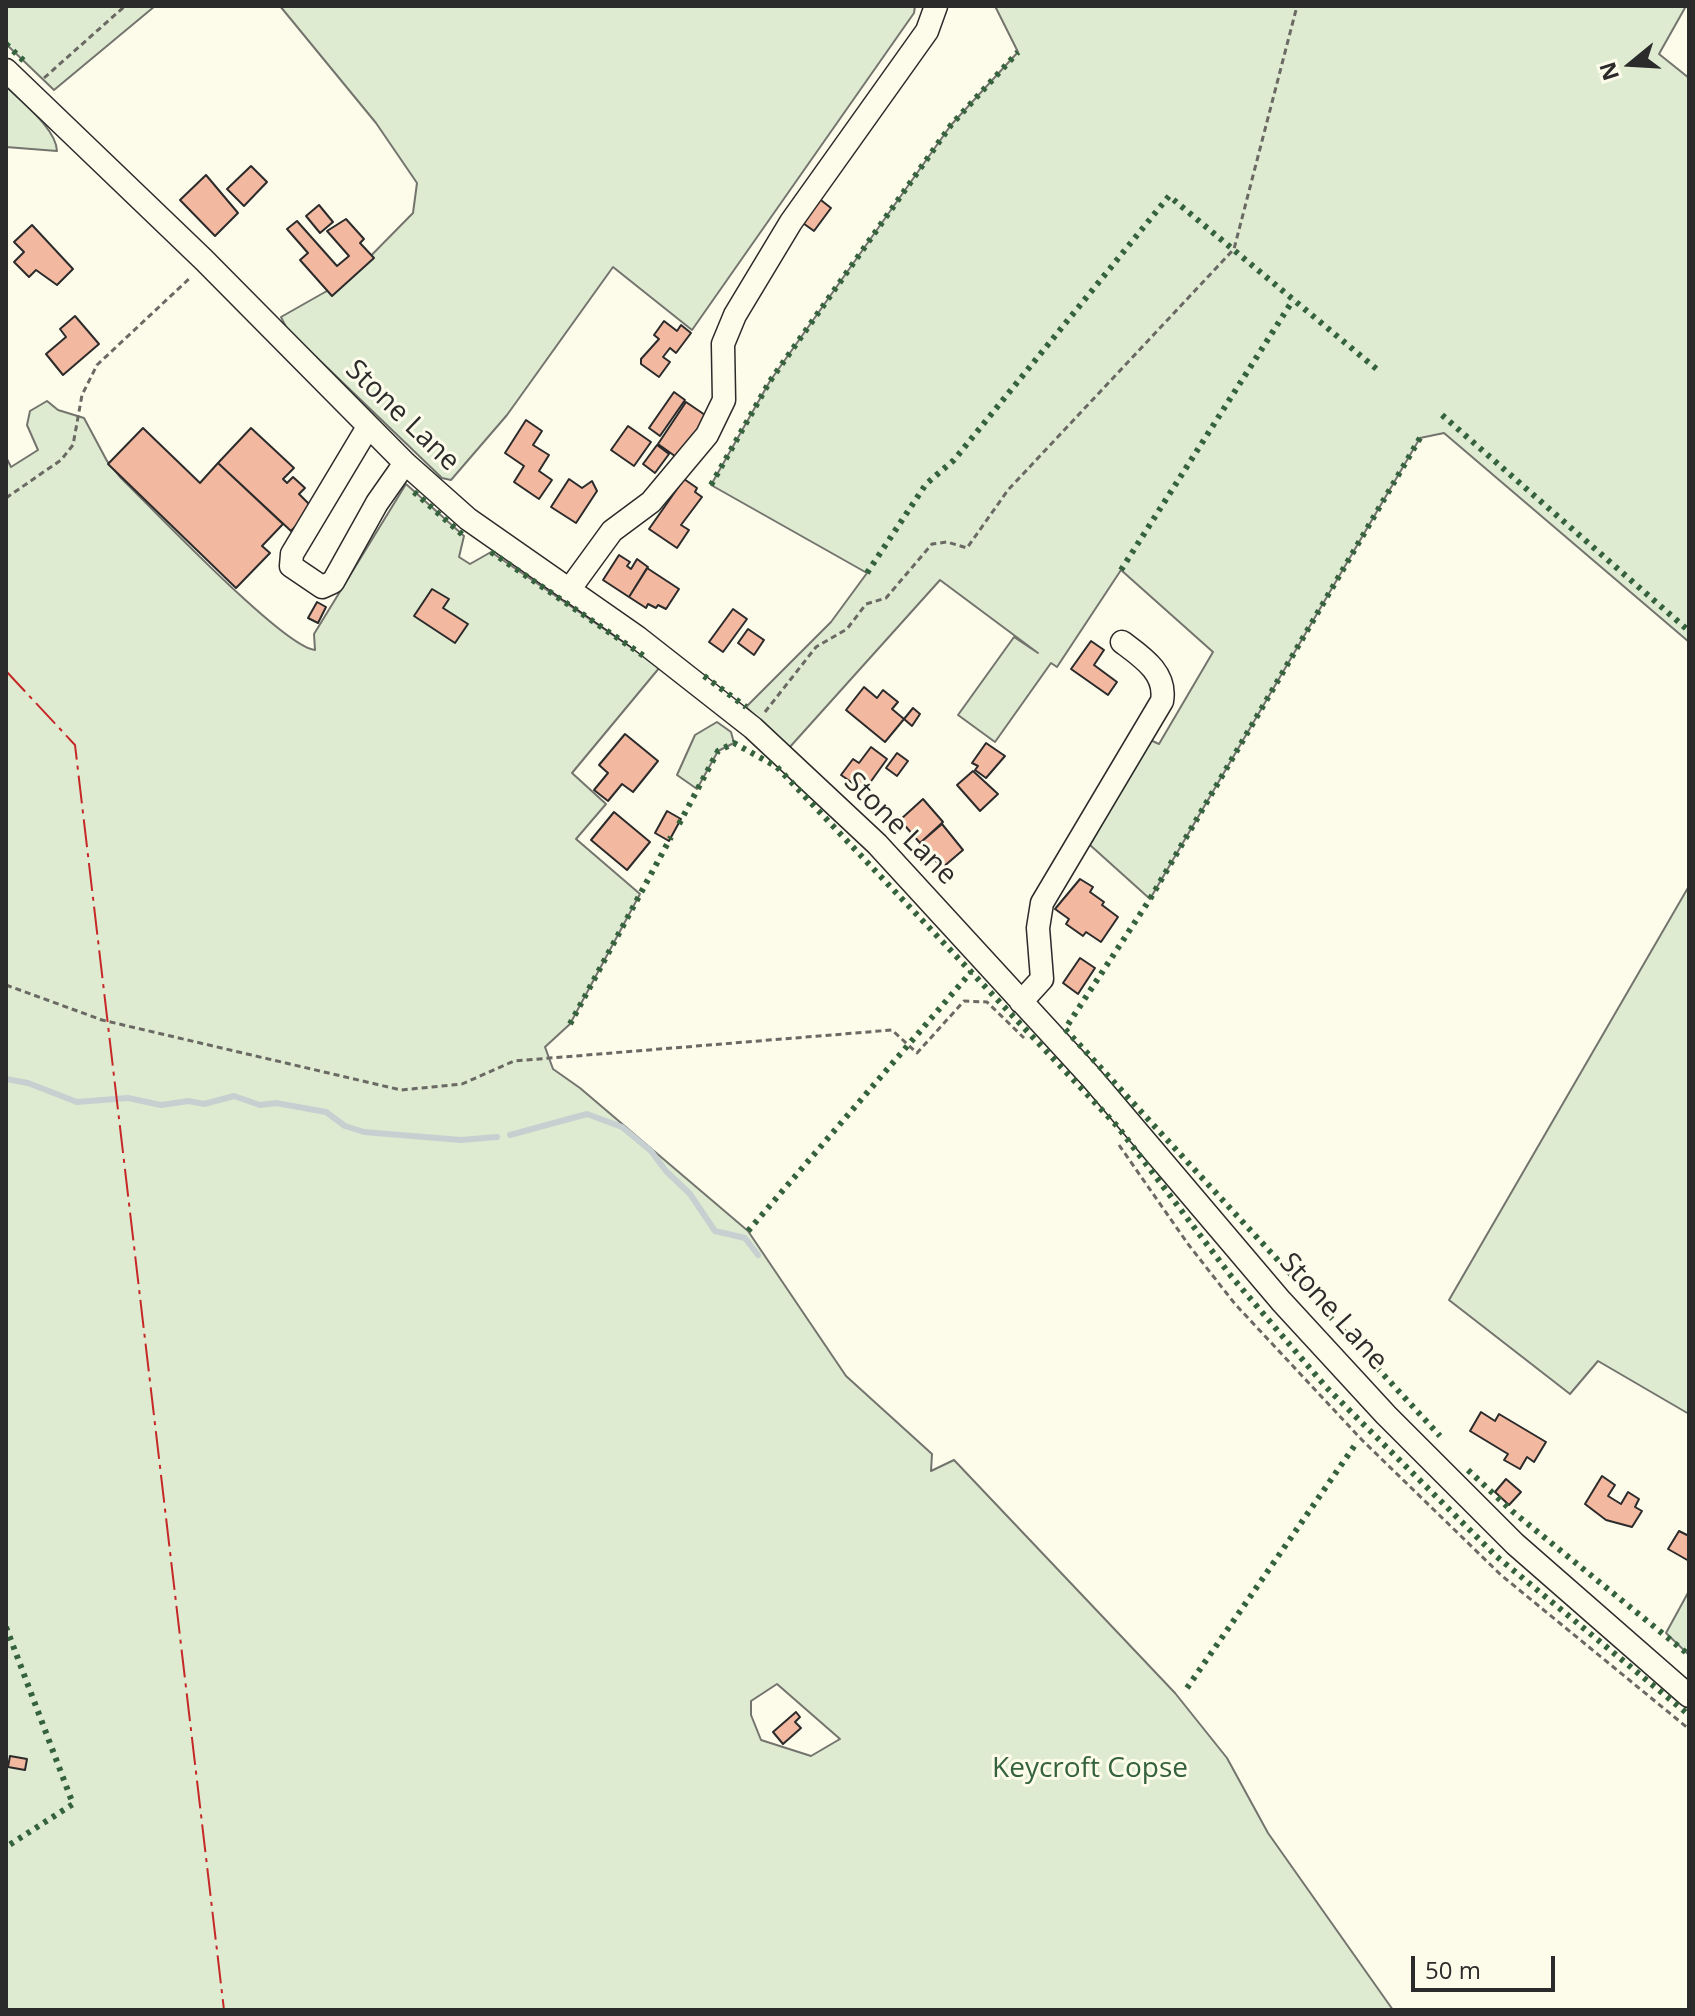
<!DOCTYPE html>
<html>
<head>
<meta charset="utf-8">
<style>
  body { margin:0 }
  #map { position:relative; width:1695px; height:2016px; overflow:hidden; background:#fdfbea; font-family:"Open Sans",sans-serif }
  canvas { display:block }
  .frame { position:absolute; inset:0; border:8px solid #2b2b2b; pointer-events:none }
  .north { position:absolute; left:1591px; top:24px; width:80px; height:80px; -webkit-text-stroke:6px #fdfbea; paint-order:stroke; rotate:252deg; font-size:22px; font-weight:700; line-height:32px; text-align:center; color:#2b2b2b }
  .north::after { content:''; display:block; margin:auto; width:28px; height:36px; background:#2b2b2b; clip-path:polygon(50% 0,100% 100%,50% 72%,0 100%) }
  .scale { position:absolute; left:1411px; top:1956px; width:144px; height:36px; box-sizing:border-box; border:4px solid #2b2b2b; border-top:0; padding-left:10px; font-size:24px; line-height:28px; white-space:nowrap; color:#2b2b2b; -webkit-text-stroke:6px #fdfbea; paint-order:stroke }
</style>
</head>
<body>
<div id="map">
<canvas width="1695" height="2016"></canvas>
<div class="frame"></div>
<div class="north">N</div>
<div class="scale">50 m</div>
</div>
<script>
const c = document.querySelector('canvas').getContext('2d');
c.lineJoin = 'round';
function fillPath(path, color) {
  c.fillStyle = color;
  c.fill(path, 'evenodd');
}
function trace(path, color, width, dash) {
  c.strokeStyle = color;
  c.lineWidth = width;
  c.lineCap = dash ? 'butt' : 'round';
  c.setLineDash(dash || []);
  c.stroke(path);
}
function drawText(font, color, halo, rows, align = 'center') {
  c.font = font + ' "Open Sans",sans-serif';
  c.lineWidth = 6;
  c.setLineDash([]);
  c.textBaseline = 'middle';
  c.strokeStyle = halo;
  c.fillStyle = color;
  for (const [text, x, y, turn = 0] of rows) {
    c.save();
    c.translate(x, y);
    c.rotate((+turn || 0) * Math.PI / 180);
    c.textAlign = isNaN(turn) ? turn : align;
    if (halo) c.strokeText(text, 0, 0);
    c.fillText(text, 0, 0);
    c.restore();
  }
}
const green = new Path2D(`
  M6 6H155L54 90 6 44Z
  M280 6H915L914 13 692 330 613 267 507 415 451 480 442 478 287 329 281 317 348 279 413 213 417 183 376 123Z
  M995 6H1686L1659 54 1689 78V642L1444 433 1420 438 1150 899 1090 845 1148 739 1159 744 1213 652 1121 570 1057 667 1051 663 995 742 958 715 1014 637 1038 653 940 580 789 748 746 707 831 622 867 573 711 485 770 381 951 125 1018 52Z
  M6 86C21 102 56 128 57 151L6 147Z
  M47 401 58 410 84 418 107 461 121 478C152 508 284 648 315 650L314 634 406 484 464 536 459 557 470 564 491 552 660 667 572 773 606 804 576 839 640 894 570 1024 545 1047 553 1069 580 1088 748 1231 846 1376 932 1454 931 1471 954 1460 1175 1693 1227 1758 1268 1833 1393 2010H6V457L11 467 38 450 27 425 30 411ZM777 1684 840 1739 811 1756 761 1740 751 1715V1701Z
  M717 722 731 732 734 743 718 751 697 789 677 775 695 735Z
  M1689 886V1414L1598 1361 1570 1394 1449 1300Z
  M1689 1591V1655L1666 1633Z`);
const stream = new Path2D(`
  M6 1079 28 1083 77 1102 128 1098 161 1105 189 1101 204 1104 234 1096 260 1105 276 1103 326 1112 345 1126 364 1132 461 1140 497 1137
  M510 1135 587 1114 622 1127 651 1151 666 1171 690 1194 715 1231 745 1238 758 1255`);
const building = new Path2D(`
  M251 166 267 182 244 206 227 189Z
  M206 175 238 213 215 236 180 200Z
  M817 197 831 208 814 231 800 221Z
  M319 205 333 222 320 233 306 216Z
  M346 219 364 239 360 243 374 258 332 296 300 260 308 253 287 229 297 221 337 266 349 256 327 231Z
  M32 225 73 269 57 285 36 270 29 277 14 262 24 252 14 242Z
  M75 316 99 344 63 375 46 354 66 337 60 329Z
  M664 321 677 331 681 325 691 333 676 353 670 348 663 357 670 362 659 377 641 364V359L659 339 654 335Z
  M674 392 685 400 660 436 649 428Z
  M686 402 708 417 679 459 658 444Z
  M526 420 542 431 533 445 549 455 539 471 552 480 539 499 514 482 524 466 505 453Z
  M628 426 651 442 634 466 611 450Z
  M143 428 200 483 218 463 283 524 262 546 270 553 236 588 108 464Z
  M251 428 294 468 283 479 287 483 293 477 305 488 299 494 313 508 291 531 218 463Z
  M657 445 669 454 655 473 643 464Z
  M569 479 582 488 592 481 597 491 576 523 551 507Z
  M684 479 697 488 695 492 702 497 681 525 689 530 677 548 649 529Z
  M619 555 630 562 627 566 631 569 637 559 648 567 629 597 603 580Z
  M647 568 679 589 666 609 658 605 656 608 648 604 646 608 629 597Z
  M432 589 449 599 443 608 468 624 455 643 414 616Z
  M317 602 326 607 318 623 308 618Z
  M733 609 747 619 723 652 709 642Z
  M748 629 764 640 754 655 738 643Z
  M1091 641 1104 650 1094 665 1117 682 1108 695 1071 669Z
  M864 687 877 698 883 690 898 702 892 709 904 719 885 742 846 710Z
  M913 708 920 714 912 726 904 719Z
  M625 734 658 761 633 792 622 784 608 801 594 790 608 773 599 765Z
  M986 743 1005 756 986 778 975 770 978 766 972 763Z
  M871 747 887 759 864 791 841 775 853 759 859 763Z
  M897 753 908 761 897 776 886 768Z
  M973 771 998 794 980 811 957 785Z
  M923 799 943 822 920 843 900 820Z
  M667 811 681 819 669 841 655 833Z
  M614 812 650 842 627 870 591 840Z
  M942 824 963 850 942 868 920 843Z
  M1080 879 1093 887 1090 892 1104 902 1102 905 1118 917 1101 942 1086 932 1083 936 1066 924 1069 919 1055 909Z
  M1080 958 1095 968 1078 994 1063 983Z
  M1481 1412 1495 1421 1499 1414 1546 1442 1534 1462 1527 1457 1520 1469 1504 1460 1508 1454 1470 1431Z
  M1602 1476 1615 1485 1608 1496 1621 1504 1628 1492 1639 1499 1635 1507 1642 1511 1632 1527 1606 1520 1585 1504Z
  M1506 1479 1521 1492 1509 1505 1495 1492Z
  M1679 1531 1689 1536V1561L1668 1549Z
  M796 1712 800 1717 795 1722 801 1728 783 1744 773 1732Z
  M10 1756 27 1759 25 1770 8 1767Z`);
const path = new Path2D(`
  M44 78 125 6
  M6 498 61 460 73 445 82 395 97 365 191 277
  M765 712 816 647 847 629 866 604 886 598 932 544 947 542 967 548 1008 490 1234 249 1297 6
  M6 985 102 1020 401 1090 462 1084 514 1061 892 1030 917 1053 964 1001 987 1002 1024 1038
  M1119 1145 1188 1244 1235 1304 1362 1440 1501 1575 1689 1729`);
const minor = new Path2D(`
  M6 70 204 260 405 463 468 519 637 637 753 728 877 844 1090 1076 1281 1301 1386 1415 1515 1544 1689 1696
  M368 427 292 554 291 566 322 587 333 582 377 503 405 463
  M569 590 612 531 651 502 707 435 724 400 723 344 735 315 791 222 927 31 936 6
  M1021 1002 1042 979 1038 928 1042 903 1162 701C1167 673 1142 657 1122 642`);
const hedge = new Path2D(`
  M6 44 26 63
  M1442 415 1689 631
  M1420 438 1150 899 1065 1029 1440 1436
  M711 485 770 381 951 125 1018 52
  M414 492 464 536
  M491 552 644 656
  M1121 570 1293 300
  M867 573 926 484 954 460 1169 196 1379 371
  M704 676 746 707
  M679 824 718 751 734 743 777 767 1118 1127 1231 1276 1326 1387 1496 1556 1689 1715
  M570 1024 671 837
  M748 1231 971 972
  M1468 1470 1512 1511 1689 1655
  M6 1627 73 1804 6 1847
  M1187 1688 1355 1445`);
const power = new Path2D(`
  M6 671 75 745 224 2010`);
const streetNames = [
  ["Stone Lane",402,416,44],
  ["Stone Lane",900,829,45],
  ["Stone Lane",1333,1312,48]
];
const parkNames = [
  ["Keycroft Copse",1090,1769]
];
fillPath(green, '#deebd1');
trace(green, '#74746e', 2);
trace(stream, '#c7d0d0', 6);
fillPath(building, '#f2b8a0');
trace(building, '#2b2b2b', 2);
trace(minor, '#2b2b2b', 25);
trace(path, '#6a6964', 3, [6, 4]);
trace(minor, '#fdfbea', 22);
trace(hedge, '#34623c', 6, [4, 6]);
trace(power, '#c62828', 2, [28, 6, 4, 6]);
drawText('28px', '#2b2b2b', '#fdfbea', streetNames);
drawText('28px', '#34623c', '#fdfbea', parkNames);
</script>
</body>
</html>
